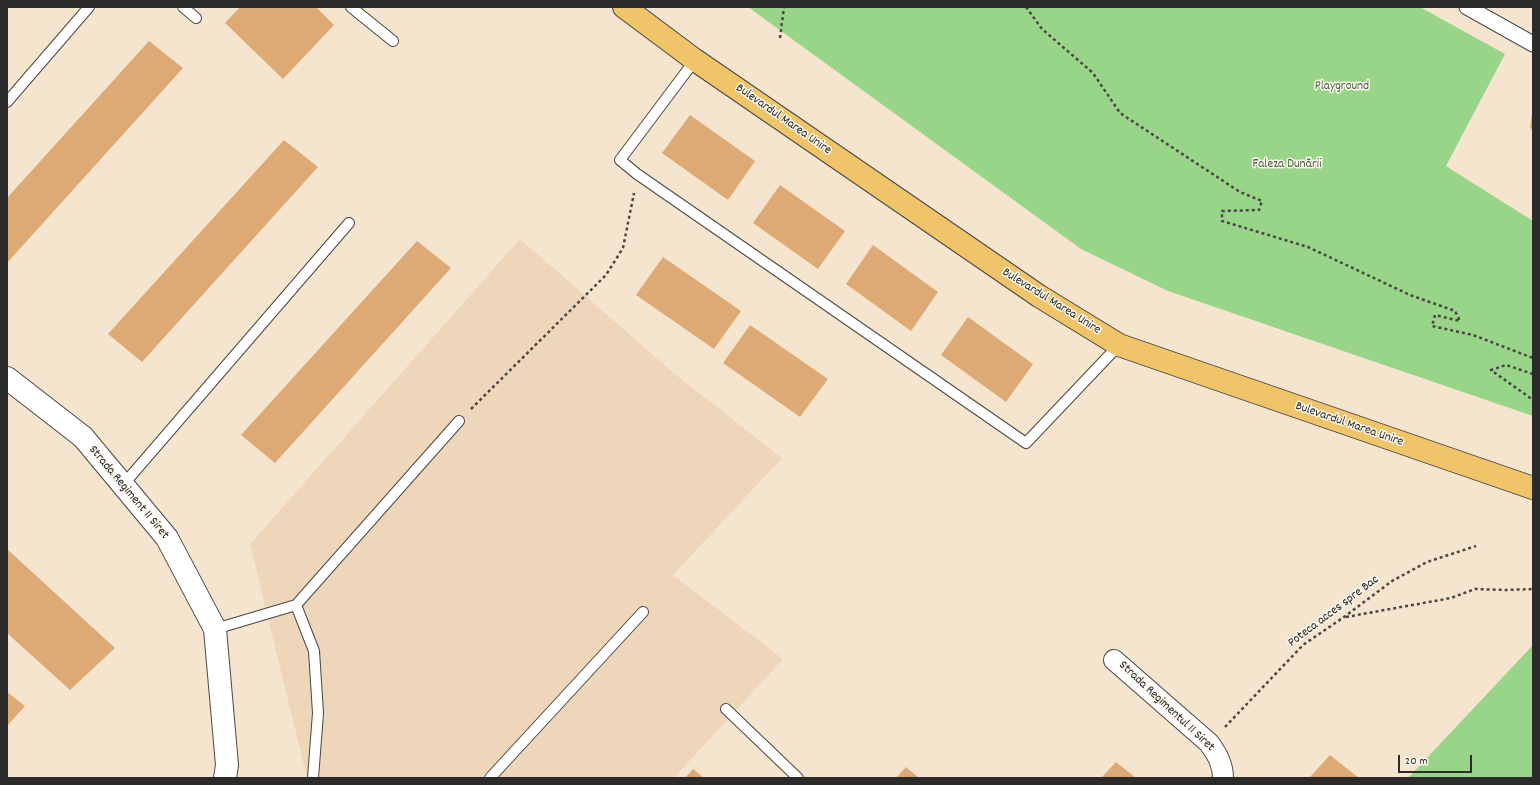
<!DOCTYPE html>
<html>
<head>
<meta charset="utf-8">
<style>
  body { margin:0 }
  #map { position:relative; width:1540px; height:785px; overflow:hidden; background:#f6e5ce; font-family:Dekko,sans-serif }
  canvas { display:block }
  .frame { position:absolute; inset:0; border:8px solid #2b2b2b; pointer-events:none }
  .scale { position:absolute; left:1398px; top:755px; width:74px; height:18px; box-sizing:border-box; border:2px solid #2b2b2b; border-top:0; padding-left:5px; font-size:12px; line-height:14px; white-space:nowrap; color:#2b2b2b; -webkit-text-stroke:3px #fbf7ec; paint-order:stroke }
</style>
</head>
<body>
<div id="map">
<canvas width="1540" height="785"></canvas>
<div class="frame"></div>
<div class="scale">20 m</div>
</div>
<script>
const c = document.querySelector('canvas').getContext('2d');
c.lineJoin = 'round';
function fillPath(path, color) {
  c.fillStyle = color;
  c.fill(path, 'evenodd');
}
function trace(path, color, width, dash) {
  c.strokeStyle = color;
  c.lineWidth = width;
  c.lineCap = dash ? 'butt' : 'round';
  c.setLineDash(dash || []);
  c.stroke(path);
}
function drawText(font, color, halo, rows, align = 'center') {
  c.font = font + ' Dekko,sans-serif';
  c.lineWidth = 3;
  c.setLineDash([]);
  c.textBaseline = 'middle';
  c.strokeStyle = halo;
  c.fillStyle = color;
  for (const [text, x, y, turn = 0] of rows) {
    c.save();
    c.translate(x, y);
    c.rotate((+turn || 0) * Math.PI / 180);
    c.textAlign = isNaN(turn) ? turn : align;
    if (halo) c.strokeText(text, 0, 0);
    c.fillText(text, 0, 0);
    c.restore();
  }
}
const built = new Path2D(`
  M520 239 676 375 782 458 673 575 783 659 674 778H307L250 544Z`);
const green = new Path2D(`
  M748 7H1420L1505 54 1446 166 1533 221V416L1168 291 1081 249Z
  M1533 645V778H1408Z`);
const building = new Path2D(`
  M240 7H316L334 25 283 79 225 23Z
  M149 41 183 68 7 263V198Z
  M1533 111V132L1530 127 1532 113Z
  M690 115 755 161 728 200 662 153Z
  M284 140 318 167 142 362 108 334Z
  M780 185 845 231 818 269 753 223Z
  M417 241 451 268 275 463 241 435Z
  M873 245 938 292 911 331 846 284Z
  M663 257 741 311 714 349 636 295Z
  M968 317 1033 364 1006 402 941 355Z
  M750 325 828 379 800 417 723 363Z
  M7 549 115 648 70 690 7 633Z
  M7 692 25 706 7 726Z
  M1330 755 1359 778H1309Z
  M1116 762 1136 778H1101Z
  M906 767 919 778H896Z
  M693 769 704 778H685Z`);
const path = new Path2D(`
  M1026 7 1042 29 1093 73 1120 113 1240 192 1262 201 1259 210 1222 211V221L1308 247 1410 295 1455 311 1460 321 1435 315 1432 326 1473 335 1533 358
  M780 38 784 7
  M1533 374 1506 365 1491 370 1533 400
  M471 409 606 275 623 248 634 193
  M1346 617 1451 598 1475 589 1506 590 1533 589
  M1225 727 1303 645 1344 617 1392 581 1427 562 1476 546`);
const service = new Path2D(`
  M183 7 196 18
  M351 7 393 41
  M695 60 620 160 637 174 1026 443 1119 345
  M7 102 89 7
  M123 485 349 223
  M296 605 314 651 318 713 313 778
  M215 629 296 605 459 421
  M726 709 798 778
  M490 778 643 612`);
const pedestrian = new Path2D(`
  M1467 7 1533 44`);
const minor = new Path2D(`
  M1114 660 1209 743C1217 754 1223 764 1223 778`);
const tertiary = new Path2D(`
  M7 378 83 437 167 538 215 629 227 765 225 778`);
const primary = new Path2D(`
  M624 7 695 60 1039 296 1119 345 1533 488`);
const parkNames = [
  ["Playground",1342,87],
  ["Faleza Dunării",1287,165]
];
const streetNames = [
  ["Bulevardul Marea Unire",783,120,35],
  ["Bulevardul Marea Unire",1051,302,32],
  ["Bulevardul Marea Unire",1349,425,19],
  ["Strada Regiment 11 Siret",128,493,50],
  ["Poteca acces spre Bac",1334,612,-37],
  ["Strada Regimentul 11 Siret",1166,707,43]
];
fillPath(built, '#eed6bb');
fillPath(green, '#99d589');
fillPath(building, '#ddaa76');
trace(service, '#494743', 12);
trace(pedestrian, '#494743', 17);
trace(minor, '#494743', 22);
trace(tertiary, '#494743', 24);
trace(primary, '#494743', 24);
trace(path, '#494743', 2.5, [3, 3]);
trace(service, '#fff', 10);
trace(pedestrian, '#fff', 15);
trace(minor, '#fff', 20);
trace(tertiary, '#fff', 22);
trace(primary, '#f0c469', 22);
drawText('13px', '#4c5e47', '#fbf7ec', parkNames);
drawText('13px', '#2b2b2b', '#fbf7ec', streetNames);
</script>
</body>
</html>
